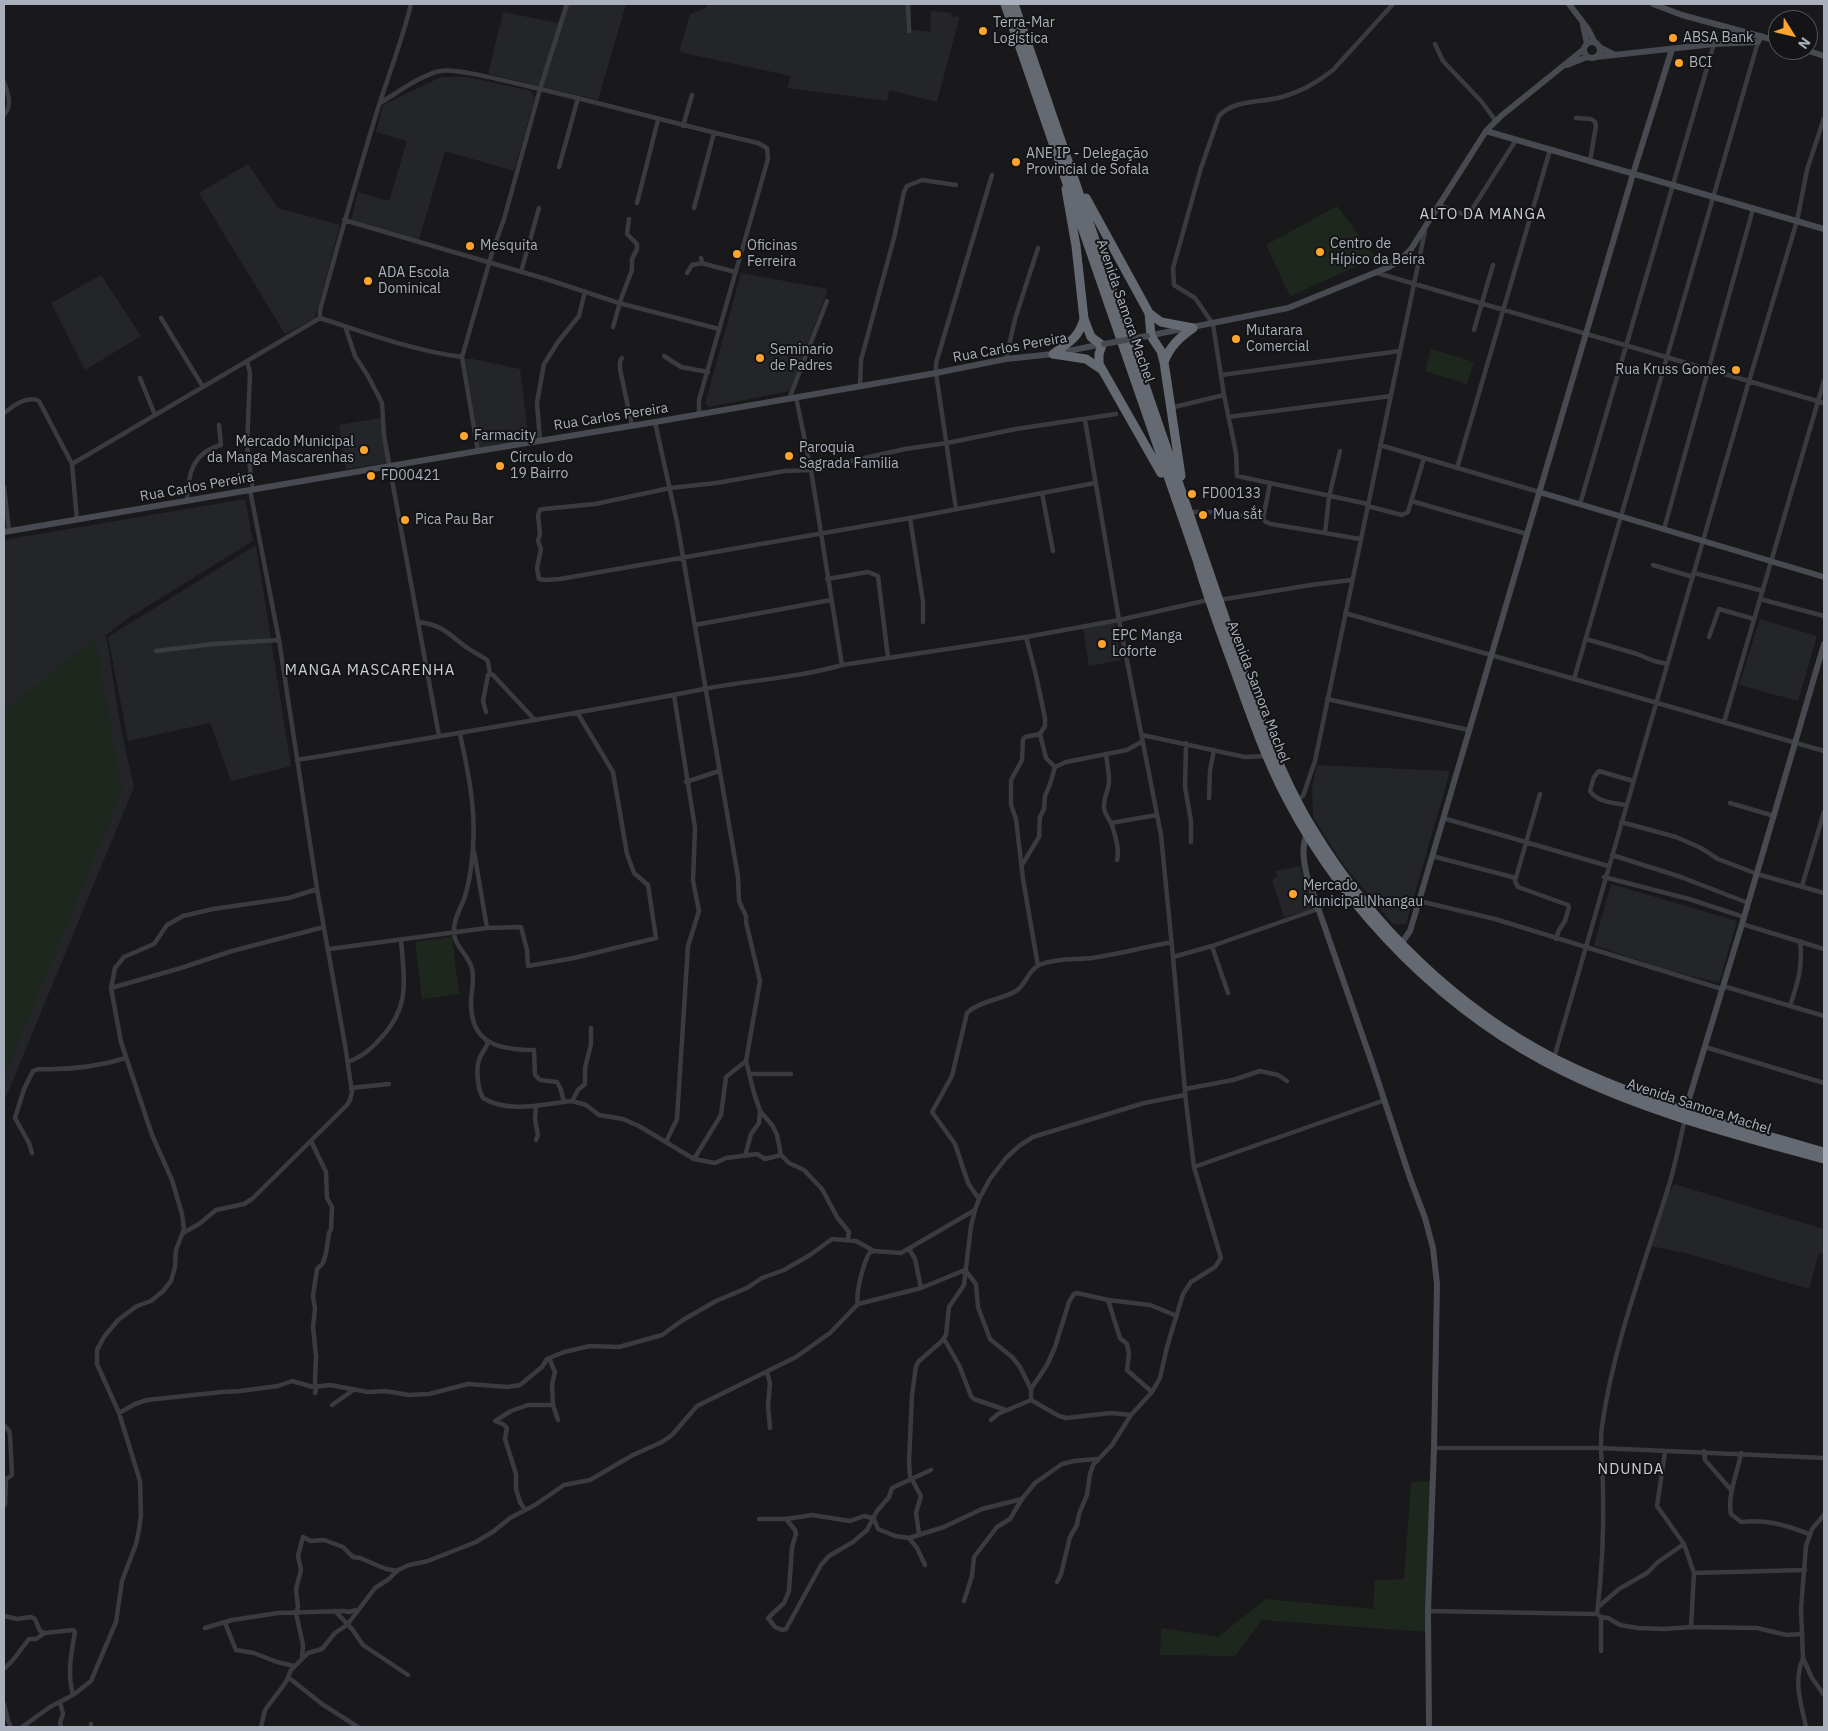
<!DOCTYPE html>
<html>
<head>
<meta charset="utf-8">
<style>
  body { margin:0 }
  #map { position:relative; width:1828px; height:1731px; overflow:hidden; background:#19191b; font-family:"IBM Plex Sans",sans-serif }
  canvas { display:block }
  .frame { position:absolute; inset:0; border:5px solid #aab1bc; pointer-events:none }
  .north { position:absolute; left:1768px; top:10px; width:50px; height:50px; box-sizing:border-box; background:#141416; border:1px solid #505358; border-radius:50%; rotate:126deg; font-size:14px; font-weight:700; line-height:20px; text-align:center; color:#aab1bc }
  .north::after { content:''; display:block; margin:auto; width:18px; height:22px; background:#ffa42d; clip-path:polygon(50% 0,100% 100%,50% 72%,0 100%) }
</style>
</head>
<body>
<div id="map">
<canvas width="1828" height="1731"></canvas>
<div class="frame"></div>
<div class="north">N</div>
</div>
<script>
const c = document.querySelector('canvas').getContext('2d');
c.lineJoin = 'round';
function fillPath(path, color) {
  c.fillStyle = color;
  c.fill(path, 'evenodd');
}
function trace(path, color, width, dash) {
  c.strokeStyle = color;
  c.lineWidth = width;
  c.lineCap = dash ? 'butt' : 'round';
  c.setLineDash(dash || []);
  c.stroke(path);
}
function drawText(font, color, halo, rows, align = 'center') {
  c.font = font + ' "IBM Plex Sans",sans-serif';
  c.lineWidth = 4;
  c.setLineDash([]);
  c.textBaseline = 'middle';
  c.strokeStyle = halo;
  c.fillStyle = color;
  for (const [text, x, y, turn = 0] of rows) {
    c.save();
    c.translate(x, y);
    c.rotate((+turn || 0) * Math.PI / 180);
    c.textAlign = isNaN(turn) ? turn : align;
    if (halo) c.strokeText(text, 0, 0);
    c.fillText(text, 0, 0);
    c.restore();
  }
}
const built = new Path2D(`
  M564 4H626L598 100 488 74 503 12 558 23Z
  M708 4H906V29L930 32 931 11 951 13 952 17 960 16 937 102 889 90 887 101 787 88 791 76 679 52 690 14 706 8Z
  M441 77H466L486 81 530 91 535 97 514 171 445 151 418 243 351 221 358 192 389 201 407 141 376 132 383 105Z
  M248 164 278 208 340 225 315 318 285 334 199 193Z
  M741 273 828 289 790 391 709 407 705 404Z
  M101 275 141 336 85 370 51 303Z
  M465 359H473L520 369 529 442 480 449Z
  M380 418 388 463 346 469 339 425Z
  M245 499 253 541 130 617 106 635 121 729 134 787 4 1102V540Z
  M256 545 291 766 231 781 210 723 128 741 108 637Z
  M1760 619 1817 636 1798 701 1739 685Z
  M1115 623 1121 660 1089 666 1083 628Z
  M1317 765 1450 771 1406 924H1393L1342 863 1313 817 1312 788Z
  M1300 866 1314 909 1284 917 1272 880 1277 877 1276 871Z
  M1611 884 1737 921 1719 983 1664 969 1594 945Z
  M1674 1184 1824 1229V1254L1819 1253 1809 1289 1689 1254 1651 1246 1670 1189H1672Z`);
const green = new Path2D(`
  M1337 206 1376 258 1290 296 1266 245Z
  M1431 349 1474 362 1467 384 1425 371Z
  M95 638 122 791 4 1078V711Z
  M452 937 459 994 422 999 415 942Z
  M1430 1481 1428 1632 1262 1620 1235 1656 1160 1655 1161 1628 1218 1637 1266 1599 1373 1609 1375 1580 1404 1579 1411 1482Z`);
const street = new Path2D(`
  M908 4 909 31
  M1435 44 1443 61 1481 101 1496 121
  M4 82C8 94 13 105 4 115
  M380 103C397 93 421 75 440 71 458 68 504 81 523 85 602 103 679 125 758 143L767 148 768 159 699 400V414
  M1576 118 1591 119 1595 122 1596 126 1590 161
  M683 126 692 95
  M559 167 578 98
  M637 203 658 120
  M1439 205 1465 215 1469 214 1516 140
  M694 208 714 133
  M344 220 546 279 619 303 719 329
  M701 258 702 263 705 264 735 272
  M521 272 539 208
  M687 273 692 265 702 263
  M1377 273 1824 403
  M161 318 203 387
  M320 318V310C339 241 358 173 379 105 390 71 403 38 411 4
  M345 326 355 356 368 376 382 403 384 436 439 736
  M613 327 621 299 632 270V259L637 249V244L627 234 629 219
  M1474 330 1493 265
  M664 356 681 367 708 372
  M622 358 620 361V369L632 426
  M1006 359 1015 319 1038 248
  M247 361 250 373 247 446 253 490
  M1221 375 1400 351
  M140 378 155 415
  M860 386 861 360 894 238 904 192 907 186 922 180 956 185
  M796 397 811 470 842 665
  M789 399 827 301
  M1170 408 1224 395
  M4 413C13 406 27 395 39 401L72 464 77 520
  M1228 417 1391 396
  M655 422 677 522 738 877 739 901 746 916V922L760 981 746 1061 754 1093 760 1111 772 1125 777 1135 781 1155 789 1163 804 1170 822 1189 837 1217 849 1232 848 1239
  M540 441 537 403 544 364 558 342 579 316 585 291
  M1380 445 1539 492
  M478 451 462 357 492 253 504 219 540 89 567 4
  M1340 451 1329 497 1325 533 1360 539
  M72 464 320 318C367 333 414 351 462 357
  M1457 468 1550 150
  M1095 483 910 518 560 579 546 580 539 579 537 568 541 549 538 541 540 534 538 515 540 510 543 509 595 504 670 488 716 483 785 471 811 470 905 449 947 443 1016 429 1116 414
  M4 487 9 531
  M1042 493 1053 551
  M187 501C188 474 192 453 221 445L219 425
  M1411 501 1527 534
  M1368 504 1237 476 1236 453 1224 395 1213 324 1195 298 1174 285 1173 268 1201 168 1219 116C1234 99 1261 103 1282 97 1300 92 1318 82 1333 70L1393 4
  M1580 504 1714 44
  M1367 506 1402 515 1408 512 1424 458
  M956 509 936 373V363L992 175
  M1188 512H1216L1263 519 1270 483
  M910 518 923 602V622
  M1263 519 1266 522 1271 524 1325 533
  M1664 529 1753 209
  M1653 565 1693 577
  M1694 573 1763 591
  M827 579 868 572 878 576 888 658
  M1760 599 1824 616
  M1219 600 1311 585 1351 580
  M1345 613 1824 751
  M418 622C443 625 447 633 466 647 473 652 480 655 487 660L488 662 490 674
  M695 625 831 600
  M1026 637 1036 675 1045 718V726L1040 734 1025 737 1023 740 1022 760 1011 780V805L1016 819 1023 879 1038 966
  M1709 637 1719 609 1754 619
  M1586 639 1637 654 1654 661 1667 664
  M156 651 213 644 279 640
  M1574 679 1758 42
  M1327 699 1469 730
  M486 712 483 701 488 675 490 674 493 675 535 720
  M1724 722 1824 381
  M460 734C468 771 476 808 473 847 472 862 469 885 464 899 460 910 453 920 454 932 454 946 469 955 472 969 475 979 471 992 471 1003 471 1044 499 1050 534 1050L535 1075 540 1080 557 1082 561 1090 564 1102
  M1040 734 1046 758 1055 767
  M1142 735 1245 757 1266 756
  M1186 743 1185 787 1191 821V842
  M1106 754C1107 763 1109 772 1109 781 1109 790 1103 798 1104 808 1105 815 1109 819 1112 825 1115 835 1120 850 1117 860
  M297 760C433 737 568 716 704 689 750 680 797 678 842 665L1026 637 1119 620 1208 600
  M686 782 719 771
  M1540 794 1515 881 1518 887 1568 905 1569 907 1565 921 1559 930 1556 939
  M1209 798 1210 770 1214 750
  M1297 800 1303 796 1315 761 1425 231
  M1730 803 1774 816
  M1626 805C1614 803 1597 802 1590 791L1594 777 1599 771 1633 781
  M1443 818 1608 866
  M1621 822 1676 837 1701 848 1718 859 1757 874 1824 893
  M1111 823 1157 815
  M1612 855 1681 877 1748 903
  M1432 856 1516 878
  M1022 865 1039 837 1040 817 1044 809 1045 796 1050 784 1055 767 1066 762 1127 750 1143 741
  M1604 877 1689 899 1744 917
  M1802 886 1824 812
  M1419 901 1495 919 1722 989
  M1742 924 1824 949
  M487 928 521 927 527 950 528 966 574 958 656 938 648 885 634 873 627 854 613 772 577 712
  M1212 946 1228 993
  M329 949 487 928 474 851
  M1173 957 1212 946 1318 909
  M1723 986 1824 1016
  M111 988 181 968 232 951 324 927
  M1790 1006C1798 982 1803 967 1800 941
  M488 1041C487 1047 484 1050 481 1055 475 1066 477 1087 483 1098 509 1114 544 1104 572 1101L586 1105 599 1115 623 1119 639 1126 694 1159 715 1163 726 1158 757 1154 765 1159 781 1155
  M1705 1047 1824 1083
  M1554 1058 1749 381 1797 221 1807 170 1824 118
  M348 1062C363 1056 370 1050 381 1038 411 1006 404 979 401 940
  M750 1074H791
  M351 1088 389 1084
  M1185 1089 1233 1080 1260 1071 1278 1075 1287 1081
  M572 1101 578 1090 585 1084V1068L591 1044V1028
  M536 1106 535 1119 538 1135 536 1140
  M311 1141 326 1172 327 1198 332 1207 331 1229 329 1233 326 1253 323 1263 317 1269 313 1296 315 1309 313 1327 316 1356 315 1382 316 1390 315 1393
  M666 1142 677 1119 688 946 699 911 693 881 695 828 674 695
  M32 1153 29 1143 15 1118 24 1089 33 1071 38 1069C69 1070 97 1067 126 1058
  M745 1156 751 1134 759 1123 760 1111
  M694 1159 721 1115 726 1077 746 1061
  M1194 1167 1385 1100
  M979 1199 968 1183 955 1144 932 1112 952 1076 967 1013C979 1001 1001 1000 1016 991 1026 985 1028 970 1039 965 1056 958 1074 960 1092 958 1119 954 1145 947 1172 942
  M183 1233 199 1224 216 1210 244 1204 252 1199 347 1105 350 1100 352 1092 345 1045 317 889 279 640 250 490
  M909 1249 915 1259 921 1288
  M965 1270 976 1284 978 1307 990 1339 1012 1357 1020 1367 1031 1389
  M1108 1300 1120 1338 1127 1344 1129 1354 1127 1370 1152 1392
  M858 1304C855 1294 864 1261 870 1252L874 1251 901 1253 975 1210
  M944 1339 959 1365 971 1396 974 1399 1006 1410
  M549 1358 555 1372 552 1385 553 1405 558 1420
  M767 1372 770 1383 768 1406 770 1428
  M1031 1400V1389L1047 1365 1055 1347 1069 1302 1074 1294 1077 1293 1108 1300 1150 1305 1177 1316
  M332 1405 352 1391
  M119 1413 135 1404 147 1400 222 1392 240 1391 278 1386 292 1381 313 1387 330 1385 368 1392 385 1391 409 1395 429 1394 468 1384 507 1387 520 1385 542 1367 547 1359 564 1352 590 1346 619 1347 662 1335 683 1320 716 1301 747 1288 762 1278 784 1270 810 1255 832 1239 856 1241 874 1251
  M991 1420 998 1414 1031 1400 1059 1416 1066 1418 1111 1413 1131 1415
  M495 1421 503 1424 507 1428 505 1439 516 1474V1489L520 1502 525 1510
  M495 1421 511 1411 528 1405H553
  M4 1425 9 1431 10 1434 12 1475 6 1479 5 1504 4 1506
  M1434 1448H1600L1824 1458
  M1704 1451 1705 1460 1732 1491
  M1665 1452 1657 1506 1684 1544 1694 1573
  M1741 1453C1738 1472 1727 1495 1731 1514L1741 1522C1766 1519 1786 1525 1809 1534
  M1824 1515 1812 1529 1806 1546 1801 1609 1803 1658 1812 1678 1824 1695
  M873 1517 878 1529 895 1536 909 1538 944 1527 982 1509 1022 1499
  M759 1519H786L812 1515 850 1521 864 1516 872 1518
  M786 1519 795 1530 796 1534 792 1547 789 1591 784 1603 768 1618 775 1627 782 1630 786 1629 821 1565 829 1556 853 1542 867 1530 877 1511 889 1497 892 1488 931 1470
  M919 1534 916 1513 921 1496 910 1476 909 1462 912 1395 916 1366 919 1361 942 1341 946 1335 949 1307 964 1285 971 1226 975 1210 979 1199 990 1179 1006 1158 1019 1146 1033 1137 1144 1103 1185 1095
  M909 1538 917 1548 925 1565
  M1057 1582 1061 1574 1070 1537 1077 1525 1079 1514 1087 1495 1090 1474 1093 1465 1112 1445 1131 1415 1152 1392 1160 1378 1167 1347 1183 1294 1191 1282 1215 1267 1221 1258 1194 1167 1186 1102 1173 957 1161 835 1119 620 1085 420
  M964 1601 972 1576 974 1557 997 1527 1010 1519 1022 1499 1035 1483 1062 1464 1074 1461 1097 1459
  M1598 1607 1619 1589 1647 1573 1658 1562 1684 1544
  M335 1611 352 1629 363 1645 408 1675
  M1428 1611 1597 1614 1601 1617V1651
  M1597 1614C1602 1573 1604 1531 1603 1490 1603 1468 1599 1448 1602 1426 1614 1342 1645 1263 1670 1182 1676 1161 1680 1140 1685 1119
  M4 1616 17 1619 31 1617 35 1619 40 1631 45 1633
  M1601 1617 1608 1618 1620 1625 1637 1628 1664 1629 1691 1627 1757 1628 1787 1635 1802 1634
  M225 1623 236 1650 254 1653 277 1662 294 1666
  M1691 1627 1694 1573 1805 1570
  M205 1628 232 1620 278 1613 344 1611 349 1612 356 1610
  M1803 1658C1793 1682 1801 1703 1806 1727
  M302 1659 303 1645 296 1613 298 1607 296 1589 301 1570 298 1556 303 1537 311 1541 324 1540 343 1547 353 1557 360 1558 386 1569 397 1571
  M4 1669 13 1660 29 1639H36L45 1633 73 1630 75 1632C71 1654 67 1674 73 1695
  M288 1677 322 1704 358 1727
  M60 1702 63 1714 60 1723 61 1727
  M4 1704 8 1721 11 1727
  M22 1727 50 1707 73 1695 91 1681 116 1622 122 1581 136 1544 139 1530 141 1515 140 1481 119 1413 97 1364V1350L104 1337 118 1320 137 1306 151 1301 163 1291 171 1281 175 1267 176 1250 184 1229 182 1214 172 1180 152 1135 121 1042 111 988 115 968 124 957 154 944 167 925 183 916 213 909 289 898 317 889
  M91 1727V1724
  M261 1727 265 1710 286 1682 291 1670 308 1653 322 1649 335 1633 347 1625 375 1588 389 1579 398 1570 409 1565 428 1561 476 1542 494 1531 510 1518 535 1505 564 1485 590 1480 633 1455 662 1442 672 1435 697 1406 796 1357 830 1333 858 1304 921 1288 965 1270`);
const secondary = new Path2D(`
  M1569 4 1588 29 1595 43
  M1653 4 1682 15 1778 41
  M1583 25 1587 44
  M1584 50a8 8 0 1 1 16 0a8 8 0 1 1-16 0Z
  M1599 47 1615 55
  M1806 50 1824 56
  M1596 57 1714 44 1758 42 1761 36
  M1567 65 1587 57
  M1486 131 1824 229
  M1147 336 1288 308 1389 267 1400 260 1411 249 1486 131 1501 116 1584 49
  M1539 492 1824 577
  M4 532 478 451 655 422 936 373 1006 359 1053 354 1103 344
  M1307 834C1301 847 1304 863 1307 876L1373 1066 1410 1178 1425 1218 1433 1248 1437 1284 1434 1448 1428 1611 1429 1727
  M1401 944 1410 931 1419 901 1633 174 1672 49
  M1685 1112 1742 924 1824 644`);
const highway = new Path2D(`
  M1005 4 1197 560C1208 599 1222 636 1236 674 1251 716 1266 759 1287 799 1347 914 1448 1015 1565 1072 1647 1112 1736 1135 1824 1159
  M1014 4 1249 688C1268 737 1286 786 1314 831 1371 925 1456 1008 1555 1059 1623 1093 1695 1115 1768 1136 1787 1141 1805 1147 1824 1152
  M1066 189 1076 246 1084 319 1091 337 1102 345 1099 354V364L1161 473
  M1086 198 1149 313 1151 336 1161 351 1164 362 1181 476
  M1149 313 1161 322 1193 328
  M1053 354 1086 359 1101 369
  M1053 354C1069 342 1078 339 1084 319
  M1164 362C1170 346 1180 337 1193 328`);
const secondaryBridge = new Path2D(`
  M1104 344 1147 336`);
const markers = [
  [983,31,5,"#ffa42d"],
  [1673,38,5,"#ffa42d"],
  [1679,63,5,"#ffa42d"],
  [1016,162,5,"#ffa42d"],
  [470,246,5,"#ffa42d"],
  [1320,252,5,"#ffa42d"],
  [737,254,5,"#ffa42d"],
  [368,281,5,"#ffa42d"],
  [1236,339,5,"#ffa42d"],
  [760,358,5,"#ffa42d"],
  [1736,370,5,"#ffa42d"],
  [464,436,5,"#ffa42d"],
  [364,450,5,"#ffa42d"],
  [789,456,5,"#ffa42d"],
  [500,466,5,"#ffa42d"],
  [371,476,5,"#ffa42d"],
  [1192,494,5,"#ffa42d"],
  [1203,515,5,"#ffa42d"],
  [405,520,5,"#ffa42d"],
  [1102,644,5,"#ffa42d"],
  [1293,894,5,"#ffa42d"]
];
const poiNames = [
  ["Terra-Mar",993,23],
  ["Logística",993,39],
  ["ABSA Bank",1683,38],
  ["BCI",1689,63],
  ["ANE IP - Delegação",1026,154],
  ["Provincial de Sofala",1026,170],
  ["Centro de",1330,244],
  ["Hípico da Beira",1330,260],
  ["Mesquita",480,246],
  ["Oficinas",747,246],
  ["Ferreira",747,262],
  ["ADA Escola",378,273],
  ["Dominical",378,289],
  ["Mutarara",1246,331],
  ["Comercial",1246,347],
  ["Seminario",770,350],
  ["de Padres",770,366],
  ["Rua Kruss Gomes",1726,370,"right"],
  ["Farmacity",474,436],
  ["Mercado Municipal",354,442,"right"],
  ["da Manga Mascarenhas",354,458,"right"],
  ["Paroquia",799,448],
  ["Sagrada Familia",799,464],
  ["Circulo do",510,458],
  ["19 Bairro",510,474],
  ["FD00421",381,476],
  ["FD00133",1202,494],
  ["Mua sắt",1213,515],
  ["Pica Pau Bar",415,520],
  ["EPC Manga",1112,636],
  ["Loforte",1112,652],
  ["Mercado",1303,886],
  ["Municipal Nhangau",1303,902]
];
const streetNames = [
  ["Avenida Samora Machel",1125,311,71],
  ["Rua Carlos Pereira",1010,348,-10],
  ["Rua Carlos Pereira",611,417,-9],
  ["Rua Carlos Pereira",197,487,-10],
  ["Avenida Samora Machel",1258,692,69],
  ["Avenida Samora Machel",1699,1107,18]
];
const neighbourhoodNames = [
  ["ALTO DA MANGA",1483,215],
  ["MANGA MASCARENHA",370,671],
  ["NDUNDA",1631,1470]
];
fillPath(built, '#242528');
fillPath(green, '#1e271e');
trace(street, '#393b41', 4.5);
trace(secondary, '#474a51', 6);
trace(highway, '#656a72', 9);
trace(secondaryBridge, '#474a51', 6);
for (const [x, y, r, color] of markers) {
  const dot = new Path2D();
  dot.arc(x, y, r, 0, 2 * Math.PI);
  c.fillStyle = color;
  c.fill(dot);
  trace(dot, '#141416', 2);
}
drawText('14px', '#aab1bc', '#141416', poiNames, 'left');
drawText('14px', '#aab1bc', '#141416', streetNames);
c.letterSpacing = '1px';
drawText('15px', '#cbd0d7', '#141416', neighbourhoodNames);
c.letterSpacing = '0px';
</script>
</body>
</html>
